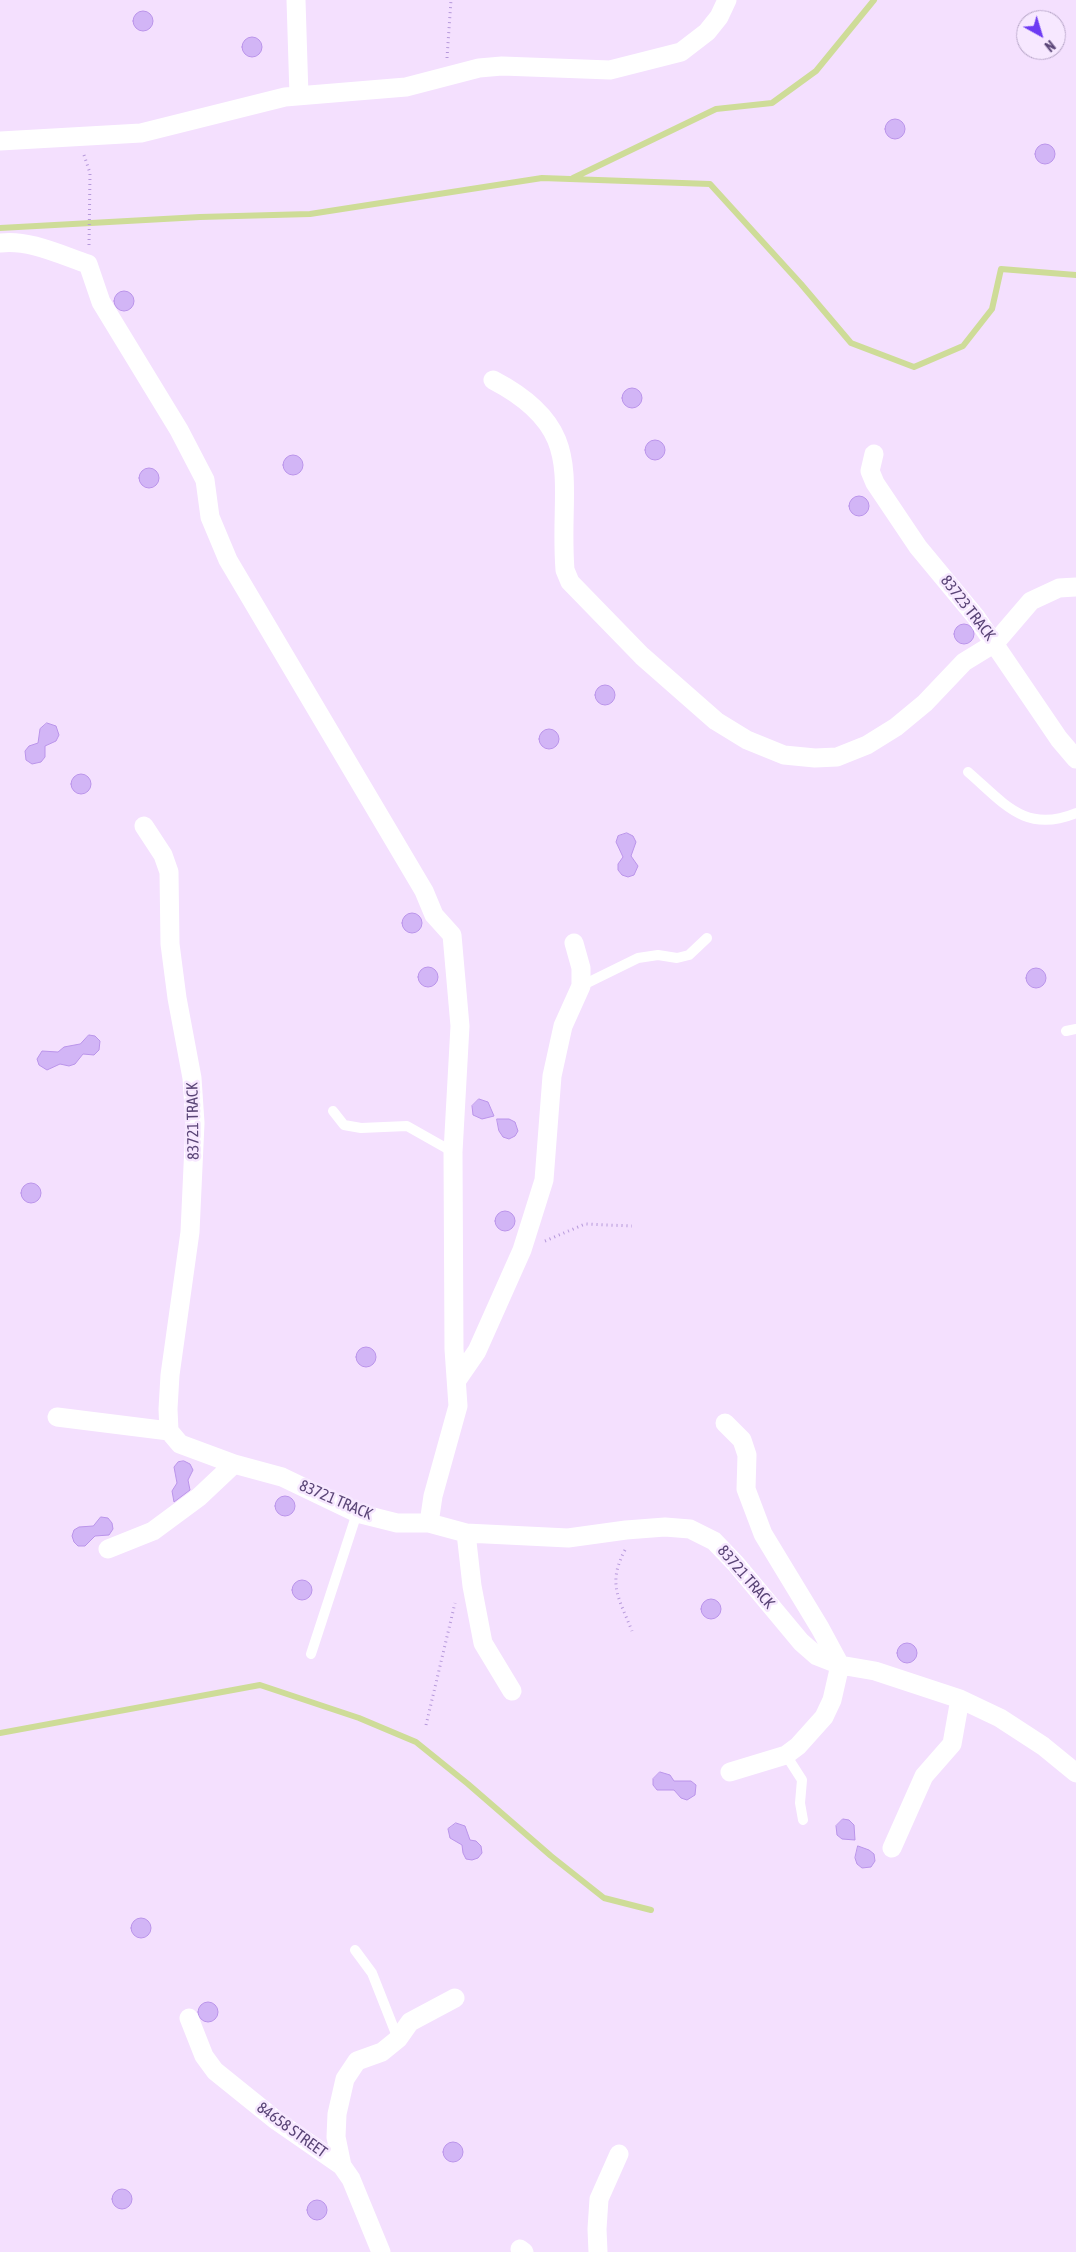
<!DOCTYPE html>
<html>
<head>
<meta charset="utf-8">
<style>
  body { margin:0 }
  #map { position:relative; width:1076px; height:2252px; overflow:hidden; background:#f4e0fe; font-family:"Asap Condensed",sans-serif }
  canvas { display:block }
  .north { position:absolute; left:1016px; top:10px; width:50px; height:50px; box-sizing:border-box; background:#f7e8ff; border:1px solid #b8a7c9; border-radius:50%; rotate:141deg; font-size:14px; font-weight:700; line-height:20px; text-align:center; color:#5a4577 }
  .north::after { content:''; display:block; margin:auto; width:18px; height:22px; background:#6d3af3; clip-path:polygon(50% 0,100% 100%,50% 72%,0 100%) }
</style>
</head>
<body>
<div id="map">
<canvas width="1076" height="2252"></canvas>
<div class="north">N</div>
</div>
<script>
const c = document.querySelector('canvas').getContext('2d');
c.lineJoin = 'round';
function trace(path, color, width, dash) {
  c.strokeStyle = color;
  c.lineWidth = width;
  c.lineCap = dash ? 'butt' : 'round';
  c.setLineDash(dash || []);
  c.stroke(path);
}
function fillPath(path, color) {
  c.fillStyle = color;
  c.fill(path, 'evenodd');
}
function drawText(font, color, halo, rows, align = 'center') {
  c.font = font + ' "Asap Condensed",sans-serif';
  c.lineWidth = 5;
  c.setLineDash([]);
  c.textBaseline = 'middle';
  c.strokeStyle = halo;
  c.fillStyle = color;
  for (const [text, x, y, turn = 0] of rows) {
    c.save();
    c.translate(x, y);
    c.rotate((+turn || 0) * Math.PI / 180);
    c.textAlign = isNaN(turn) ? turn : align;
    if (halo) c.strokeText(text, 0, 0);
    c.fillText(text, 0, 0);
    c.restore();
  }
}
const stream = new Path2D(`
  M573 178 716 109 772 103 816 71 874 0
  M0 228 200 217 310 214 542 178 710 184 801 284 851 343 914 367 963 346 992 309 1001 269 1076 275
  M0 1733 260 1685 359 1718 416 1742 468 1784 551 1856 604 1898 651 1910`);
const building = new Path2D(`
  M133 21a10 10 0 1 1 20 0a10 10 0 1 1-20 0Z
  M242 47a10 10 0 1 1 20 0a10 10 0 1 1-20 0Z
  M885 129a10 10 0 1 1 20 0a10 10 0 1 1-20 0Z
  M1035 154a10 10 0 1 1 20 0a10 10 0 1 1-20 0Z
  M114 301a10 10 0 1 1 20 0a10 10 0 1 1-20 0Z
  M622 398a10 10 0 1 1 20 0a10 10 0 1 1-20 0Z
  M645 450a10 10 0 1 1 20 0a10 10 0 1 1-20 0Z
  M283 465a10 10 0 1 1 20 0a10 10 0 1 1-20 0Z
  M139 478a10 10 0 1 1 20 0a10 10 0 1 1-20 0Z
  M849 506a10 10 0 1 1 20 0a10 10 0 1 1-20 0Z
  M954 634a10 10 0 1 1 20 0a10 10 0 1 1-20 0Z
  M595 695a10 10 0 1 1 20 0a10 10 0 1 1-20 0Z
  M47 723 56 726 59 735 56 741 45 746V757L41 762 32 764 26 760 25 751 29 746 38 743 40 729Z
  M539 739a10 10 0 1 1 20 0a10 10 0 1 1-20 0Z
  M71 784a10 10 0 1 1 20 0a10 10 0 1 1-20 0Z
  M627 833 633 836 636 842 631 856 638 866 634 875 628 877 622 875 618 870V864L623 857 616 842 618 836Z
  M402 923a10 10 0 1 1 20 0a10 10 0 1 1-20 0Z
  M418 977a10 10 0 1 1 20 0a10 10 0 1 1-20 0Z
  M1026 978a10 10 0 1 1 20 0a10 10 0 1 1-20 0Z
  M89 1035 95 1036 100 1041 99 1050 94 1055 83 1054 75 1064 69 1066 60 1064 47 1070 39 1065 37 1059 42 1051 58 1052 64 1047 80 1044Z
  M479 1099 488 1102 494 1116 482 1119 473 1115 472 1106Z
  M497 1119H509L515 1122 518 1131 515 1136 509 1139 503 1137 499 1131Z
  M21 1193a10 10 0 1 1 20 0a10 10 0 1 1-20 0Z
  M495 1221a10 10 0 1 1 20 0a10 10 0 1 1-20 0Z
  M356 1357a10 10 0 1 1 20 0a10 10 0 1 1-20 0Z
  M184 1461 190 1464 193 1470 188 1480 190 1490 174 1502 172 1491 177 1483 174 1467 178 1462Z
  M275 1506a10 10 0 1 1 20 0a10 10 0 1 1-20 0Z
  M101 1517 108 1518 112 1523 113 1529 109 1535 95 1536 85 1546H78L74 1542 72 1536 74 1530 79 1527 93 1526Z
  M292 1590a10 10 0 1 1 20 0a10 10 0 1 1-20 0Z
  M701 1609a10 10 0 1 1 20 0a10 10 0 1 1-20 0Z
  M897 1653a10 10 0 1 1 20 0a10 10 0 1 1-20 0Z
  M660 1772 670 1775 674 1781H691L696 1785 695 1795 687 1800 681 1798 674 1790H657L653 1785V1779Z
  M843 1819 849 1820 854 1825 855 1840 842 1839 837 1835 836 1826Z
  M456 1823 465 1826 470 1840 476 1841 481 1846 482 1853 478 1858 472 1860 466 1859 463 1853 462 1845 450 1838 448 1829Z
  M858 1846 869 1850 874 1854 875 1861 871 1867 862 1868 857 1864 855 1858Z
  M131 1928a10 10 0 1 1 20 0a10 10 0 1 1-20 0Z
  M198 2012a10 10 0 1 1 20 0a10 10 0 1 1-20 0Z
  M443 2152a10 10 0 1 1 20 0a10 10 0 1 1-20 0Z
  M112 2199a10 10 0 1 1 20 0a10 10 0 1 1-20 0Z
  M307 2210a10 10 0 1 1 20 0a10 10 0 1 1-20 0Z`);
const path = new Path2D(`
  M447 58 451 0
  M84 155 90 173 89 246
  M545 1241 585 1224 632 1226
  M625 1550C607 1584 619 1598 632 1631
  M426 1725 455 1603`);
const service = new Path2D(`
  M968 772C1004 803 1025 834 1076 813
  M581 986 638 958 658 955 677 958 689 955 707 938
  M1066 1031 1076 1029
  M333 1111 344 1125 361 1128 407 1126 453 1152
  M311 1654 357 1513
  M786 1755 802 1780 800 1803 803 1820
  M355 1950 372 1973 398 2039`);
const minor = new Path2D(`
  M296 0 299 96
  M0 141 141 133 285 97 406 87 479 68 502 66 610 70 681 52 707 32 719 17 727 0
  M0 243C29 239 61 255 88 264L101 302 179 430 205 480 210 517 228 560 424 891 434 915 452 935 460 1026 453 1152 454 1349 458 1406 433 1496 429 1523
  M493 380C589 430 558 481 565 570L570 582 642 656 716 721 747 740 784 755 815 758 837 757 867 745 896 727 925 703 964 662 995 643 1031 601 1059 588 1076 587
  M874 454 870 471 875 483 918 547 976 617 1059 739 1076 759
  M144 826 163 855 169 872 170 944 177 998 192 1078 195 1123 190 1232 170 1375 168 1409 169 1431 180 1444 234 1464 282 1477 357 1513 397 1523H429L466 1533 568 1538 626 1530 665 1527 690 1529 714 1541 736 1564 801 1642 817 1656 840 1665 875 1671 960 1699 1000 1718 1043 1746 1076 1773
  M457 1380 477 1351 522 1250 544 1180 552 1076 563 1026 581 986V968L574 943
  M57 1417 169 1431
  M725 1423 742 1440 747 1455 746 1489 763 1534 820 1628 840 1665 832 1700 824 1717 798 1746 786 1755 730 1772
  M466 1533 472 1586 483 1643 512 1691
  M108 1549 153 1531 199 1497 234 1464
  M892 1848 924 1776 952 1744 960 1699
  M189 2018 204 2056 215 2071 277 2121 342 2166 351 2179 381 2252
  M342 2166 336 2137 337 2114 345 2079 357 2061 382 2052 398 2039 410 2022 455 1998
  M520 2249 524 2252
  M598 2252 597 2229 599 2199 619 2154`);
const streetNames = [
  ["83723 TRACK",968,608,52],
  ["83721 TRACK",193,1121,-91],
  ["83721 TRACK",336,1500,23],
  ["83721 TRACK",746,1577,49],
  ["84658 STREET",292,2130,36]
];
trace(stream, '#cedc98', 6);
fillPath(building, '#d2b5f6');
trace(building, '#ba94ea', 1);
trace(path, '#b699db', 3, [1, 4]);
trace(service, '#fff', 10);
trace(minor, '#fff', 19);
drawText('16px', '#5a4577', '#f7e8ff', streetNames);
</script>
</body>
</html>
